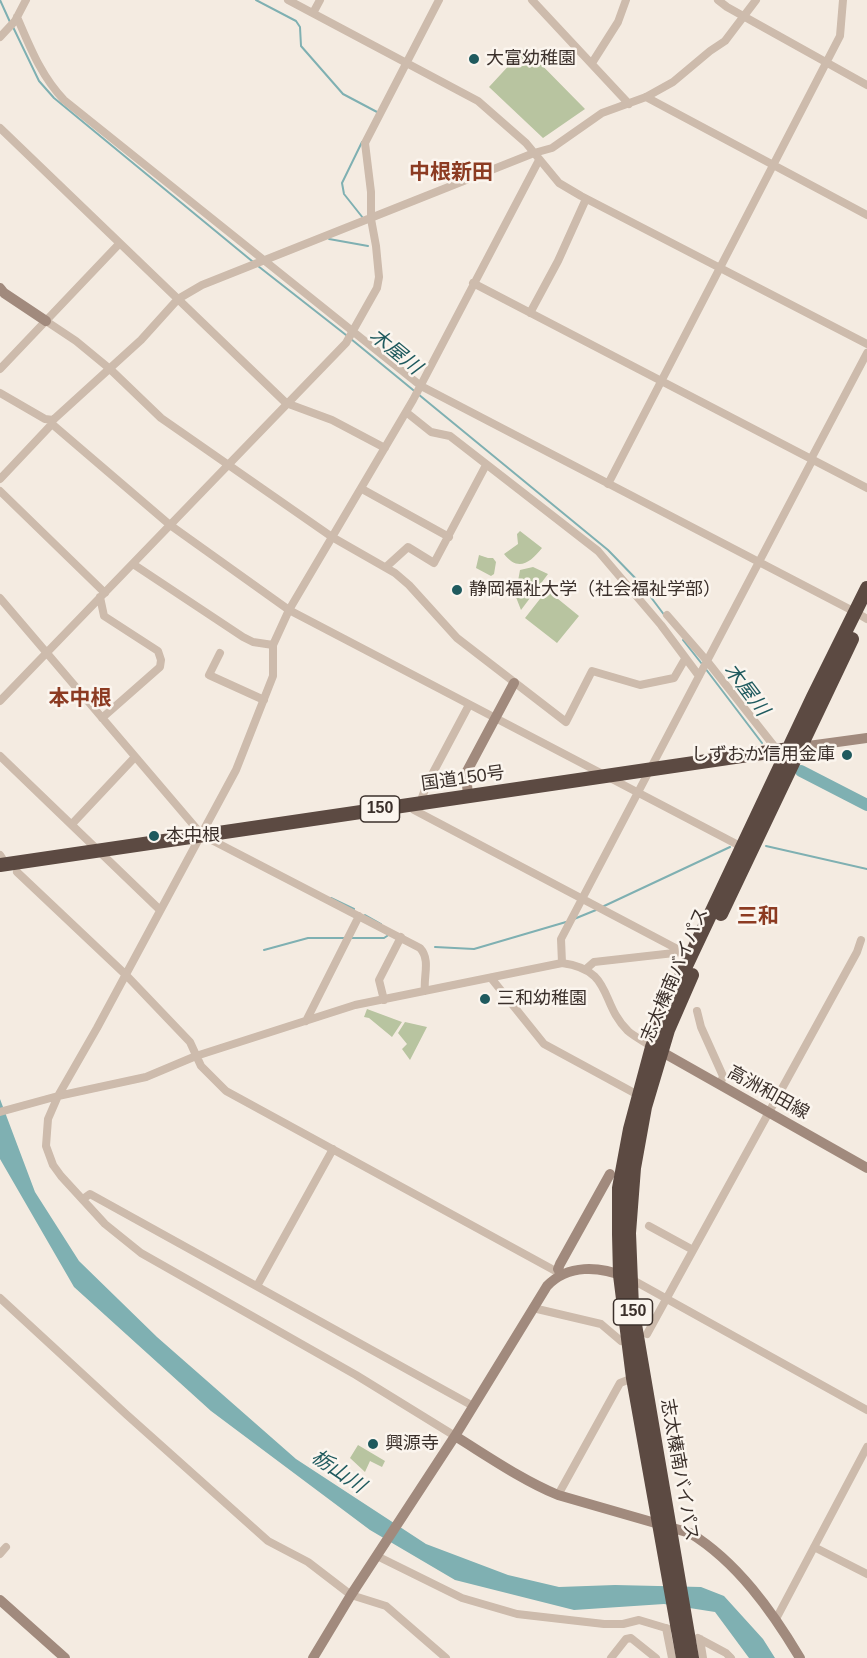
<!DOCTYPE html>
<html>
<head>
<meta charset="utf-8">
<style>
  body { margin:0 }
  canvas { display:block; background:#f4ebe1 }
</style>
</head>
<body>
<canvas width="867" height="1658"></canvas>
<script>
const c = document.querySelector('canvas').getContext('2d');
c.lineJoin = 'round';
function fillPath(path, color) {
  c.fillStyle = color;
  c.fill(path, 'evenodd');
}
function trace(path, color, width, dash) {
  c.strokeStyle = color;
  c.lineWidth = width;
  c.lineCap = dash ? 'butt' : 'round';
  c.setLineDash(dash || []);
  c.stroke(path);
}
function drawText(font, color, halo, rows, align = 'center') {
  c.font = font + ' Helvetica,"Noto Sans JP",sans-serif';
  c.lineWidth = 5;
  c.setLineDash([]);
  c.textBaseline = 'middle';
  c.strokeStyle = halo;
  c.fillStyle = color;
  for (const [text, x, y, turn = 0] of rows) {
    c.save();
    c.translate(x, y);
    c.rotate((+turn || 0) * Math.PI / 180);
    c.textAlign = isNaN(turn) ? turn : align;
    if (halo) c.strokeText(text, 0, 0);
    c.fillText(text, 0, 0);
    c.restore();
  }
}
const green = new Path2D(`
  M525 48 585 109 543 138 489 87Z
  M520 531 542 548C530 563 518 572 504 554L518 544 517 534Z
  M479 555 488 558H493L496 562 494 574 491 576 476 568Z
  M533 567 548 574 521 610 512 587 518 581 520 570Z
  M547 590 579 616 557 643 525 618Z
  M367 1009 402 1022 392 1037 369 1018 364 1017Z
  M405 1022 427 1027 410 1060 402 1049 407 1044 398 1033Z
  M358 1445 385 1461 382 1467 370 1461 365 1472 350 1458Z`);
const water = new Path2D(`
  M0 1099 35 1192 79 1261 157 1337 296 1459 426 1544 508 1575 559 1587 615 1585 701 1587 724 1596 763 1639 775 1658H749L715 1612 664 1604 574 1610 455 1580 370 1530 211 1411 74 1287 0 1159Z`);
const stream = new Path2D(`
  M0 0 10 22
  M256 0 296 21 300 27 301 46 343 94 377 112
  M13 27 39 81 54 98 258 266 346 335
  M362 142 342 183 344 194 363 218
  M329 239 368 246
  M351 339 608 550 641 584 665 616
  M683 640 702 664
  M705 668 762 743
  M766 846 867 869
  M331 898 354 909
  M602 907 730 847
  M365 915 381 924
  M574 919 596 910
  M352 938H384L390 934
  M435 947 474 949 566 922
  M264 950 308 938H346`);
const river = new Path2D(`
  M801 771 867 805`);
const street = new Path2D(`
  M288 0 478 101 526 143 559 183 581 196 867 344
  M532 0 629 104
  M718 0 727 7 867 85
  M313 13 320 0
  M17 17C30 47 41 76 64 100L421 386 855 612
  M0 37 15 21 26 0
  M592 63 618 22 626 0
  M646 97 867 215
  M0 128 286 403 332 420 385 448
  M473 283 867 488
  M530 313 558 261 586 199
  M46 321 76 341 110 369 161 418 332 537 395 573 409 585 457 638 566 722 592 671 640 685 674 678 685 659
  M0 369 119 244
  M0 393 45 419 53 420 141 340 178 299 202 285 534 153 552 148 602 113 646 97 673 82 710 51 725 41 756 0
  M406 412 431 432 450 436 598 551 661 625 699 676
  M811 459 867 353
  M0 479 52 424 170 525 289 610 742 847
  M608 484 840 36 843 0
  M362 489 449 537
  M0 491 105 593
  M133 564 243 637 253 642 273 645
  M386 567 408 547 434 563 486 465
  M100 597 104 616 158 651 161 660 160 667 102 718
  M0 598 202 835 420 948C431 960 423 977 425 991
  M667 615 707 661 778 751
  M862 616 867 619
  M220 653 209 675 264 700
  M0 701 346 343 377 288 379 277 376 246 371 219V192L365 143 439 0
  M0 756 160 910
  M420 803 427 784 469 705
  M413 804 414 810 683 952
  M72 824 135 757
  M0 855 2 858
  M17 872 126 975 190 1042 201 1066 226 1091 561 1274
  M562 963 561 939 813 459
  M586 969 594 962 683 952
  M491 978 544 1044 638 1095
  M384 1000 379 980 401 937
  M697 1011 701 1027 723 1076 720 1085
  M306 1021 359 916
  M0 1112 58 1096 146 1077 196 1056 355 1005 562 963C614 970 599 1003 628 1031 635 1037 645 1042 652 1047
  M83 1199 90 1194 473 1406
  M649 1226 693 1250
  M631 1279 867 1410
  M257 1286 333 1149
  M0 1298 127 1415 268 1541 308 1562 351 1595 386 1606 446 1658
  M533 1308 601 1324 621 1341
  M647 1334 857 952 861 940
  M455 1436 356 1375 141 1253 105 1224 61 1176 53 1165 46 1146 48 1119 58 1096 97 1028 236 770 273 676V645L289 610 413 400 539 160
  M558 1495 620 1383 633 1378
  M814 1547 867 1574
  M0 1554 6 1547
  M377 1556 462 1598 517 1614 604 1624H623L639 1620 669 1629
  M776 1619 867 1447
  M666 1628 672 1658
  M698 1638 726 1653 731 1658
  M700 1639 703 1658
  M611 1658 626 1639 631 1638 656 1658`);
const secondary = new Path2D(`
  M0 288 4 293 46 321
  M801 747 867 738
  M468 796 466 773 514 683
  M655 1048 867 1168
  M561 1274 558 1269 560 1264 610 1174
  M455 1436C489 1457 522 1480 558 1495L690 1533C737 1562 772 1611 800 1658
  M0 1600 65 1658
  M313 1658 351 1595 455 1436 547 1286C568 1264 599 1266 626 1277`);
const highway = new Path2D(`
  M0 865 796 748
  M721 914 852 639
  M692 975 668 1030 645 1107 634 1168 629 1233 632 1307 692 1658
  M683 1658 633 1378 620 1275 619 1234V1188L630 1129 652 1047 669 1002 813 697 867 588`);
const markers = [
  [474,59,6,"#1f5a5e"],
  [457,590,6,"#1f5a5e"],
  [847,755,6,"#1f5a5e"],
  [154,836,6,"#1f5a5e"],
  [485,999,6,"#1f5a5e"],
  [373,1444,6,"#1f5a5e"]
];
const shields = [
  [380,809,39],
  [633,1312,39]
];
const shieldNames = [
  ["150",380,809],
  ["150",633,1312]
];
const poiNames = [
  ["大富幼稚園",486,59],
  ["静岡福祉大学（社会福祉学部）",469,590],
  ["しずおか信用金庫",835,755,"right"],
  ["本中根",166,836],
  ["三和幼稚園",497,999],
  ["興源寺",385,1444]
];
const streetNames = [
  ["国道150号",463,779,-8],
  ["志太榛南バイパス",675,975,-67],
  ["高洲和田線",768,1093,29],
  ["志太榛南バイパス",679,1470,80]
];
const waterNames = [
  ["木屋川",395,352,39],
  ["木屋川",746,690,53],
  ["栃山川",338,1472,34]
];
const quarterNames = [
  ["中根新田",451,173],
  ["本中根",80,699],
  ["三和",758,917]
];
fillPath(green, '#b8c4a0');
fillPath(water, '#7fb0b2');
trace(stream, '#7fb0b2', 2);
trace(river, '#7fb0b2', 12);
trace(street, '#cdbbac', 8);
trace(secondary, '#a18a7d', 10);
trace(highway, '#5c4a42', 14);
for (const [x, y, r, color] of markers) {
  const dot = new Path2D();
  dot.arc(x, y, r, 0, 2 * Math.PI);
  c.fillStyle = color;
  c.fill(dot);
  trace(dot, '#fbf5ee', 2);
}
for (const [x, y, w] of shields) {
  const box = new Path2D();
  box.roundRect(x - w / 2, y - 13, w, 26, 4.5);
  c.fillStyle = '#fbf5ee';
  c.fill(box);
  trace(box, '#3b302b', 1.5);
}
drawText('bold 16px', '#3b302b', null, shieldNames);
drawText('18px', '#3b302b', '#fbf5ee', poiNames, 'left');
drawText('18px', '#3b302b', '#fbf5ee', streetNames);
drawText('italic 20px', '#1f5a5e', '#fbf5ee', waterNames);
drawText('bold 21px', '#8c3b22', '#fbf5ee', quarterNames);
</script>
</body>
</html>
